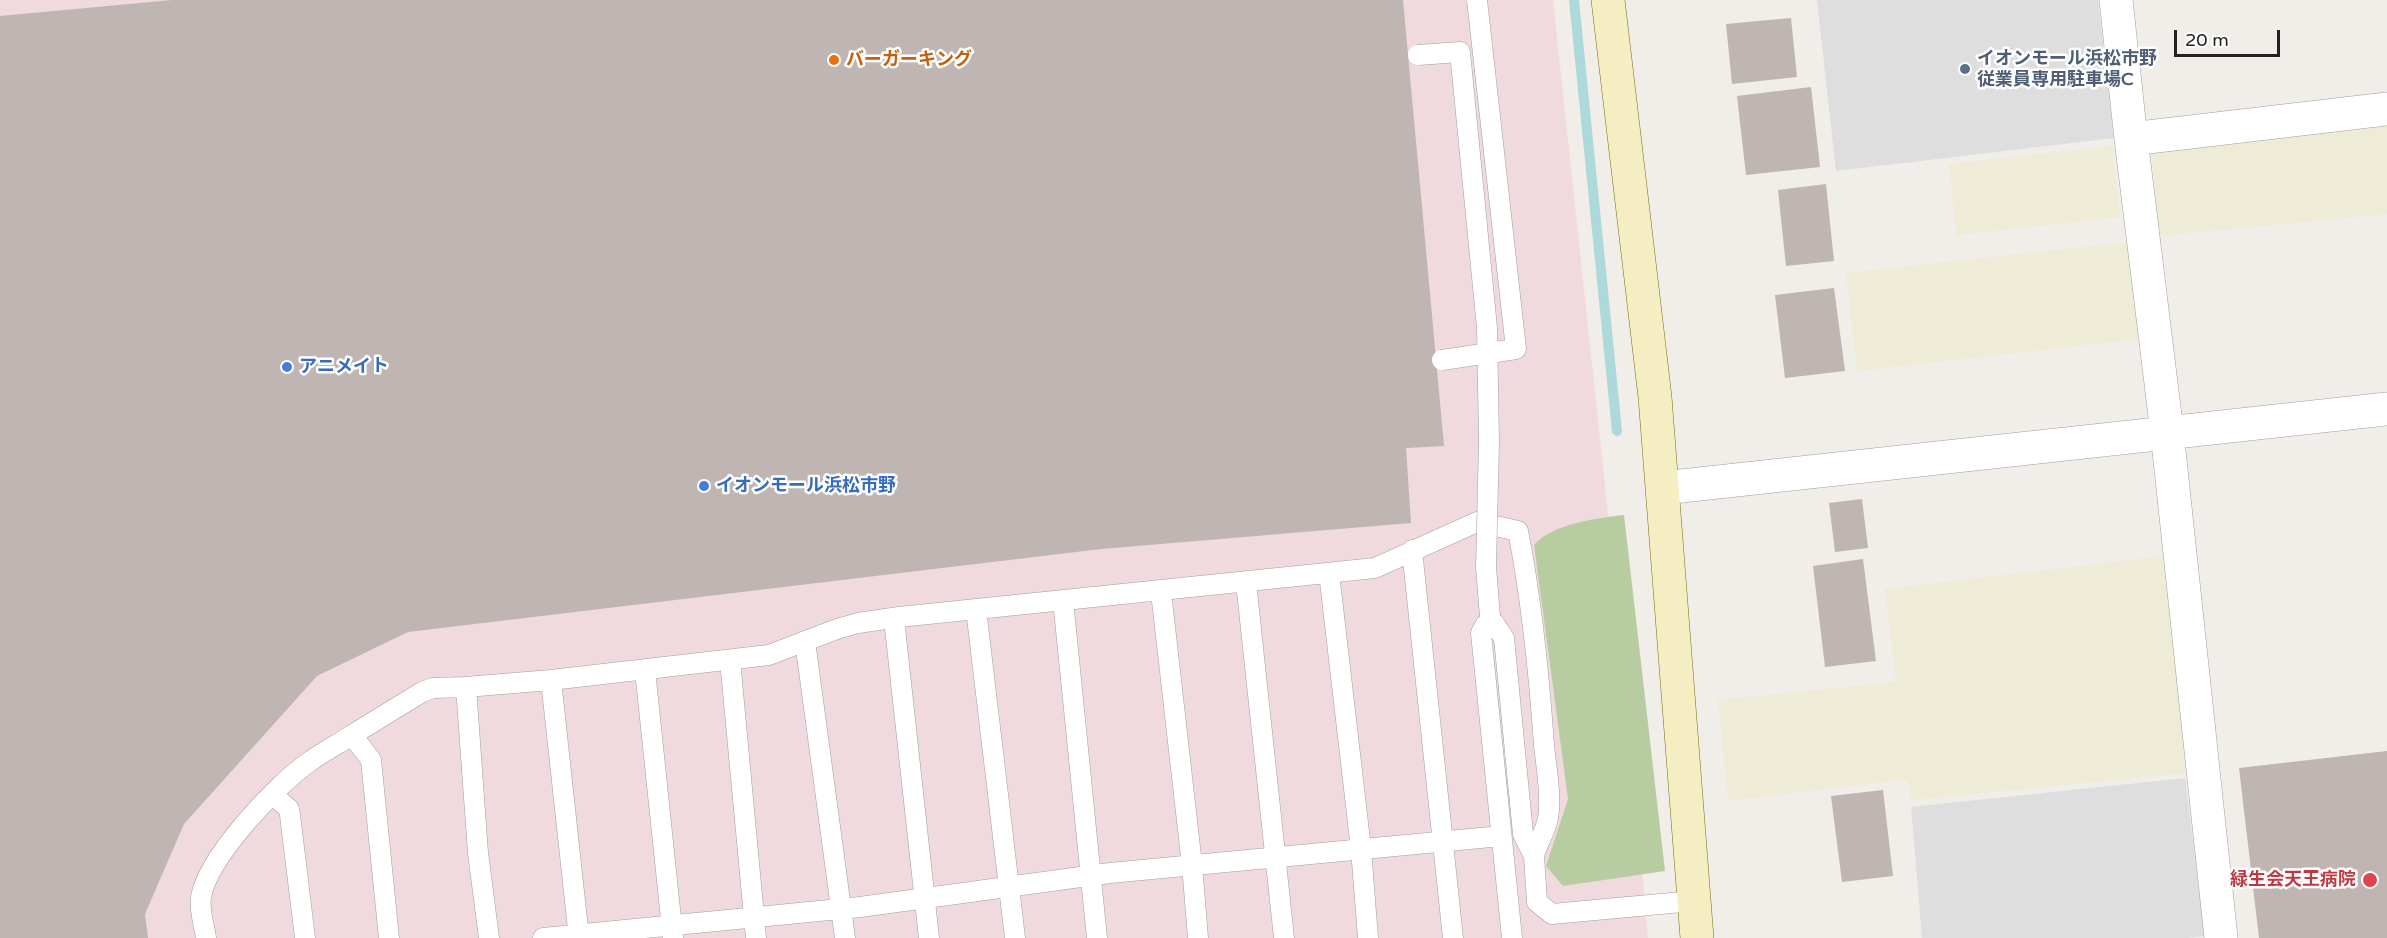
<!DOCTYPE html>
<html>
<head>
<meta charset="utf-8">
<style>
  body { margin:0 }
  #map { position:relative; width:2387px; height:938px; overflow:hidden; background:#f1ede9; font-family:"Varela Round",sans-serif }
  canvas { display:block }
  .scale { position:absolute; left:2174px; top:30px; width:106px; height:27px; box-sizing:border-box; border:3px solid #222; border-top:0; padding-left:8px; font-size:18px; line-height:21px; white-space:nowrap; color:#222; -webkit-text-stroke:4px #fff; paint-order:stroke }
</style>
</head>
<body>
<div id="map">
<canvas width="2387" height="938"></canvas>
<div class="scale">20 m</div>
</div>
<script>
const c = document.querySelector('canvas').getContext('2d');
c.lineJoin = 'round';
function fillPath(path, color) {
  c.fillStyle = color;
  c.fill(path, 'evenodd');
}
function trace(path, color, width, dash) {
  c.strokeStyle = color;
  c.lineWidth = width;
  c.lineCap = dash ? 'butt' : 'round';
  c.setLineDash(dash || []);
  c.stroke(path);
}
function drawText(font, color, halo, rows, align = 'center') {
  c.font = font + ' "Varela Round","Noto Sans JP",sans-serif';
  c.lineWidth = 5;
  c.setLineDash([]);
  c.textBaseline = 'middle';
  c.strokeStyle = halo;
  c.fillStyle = color;
  for (const [text, x, y, turn = 0] of rows) {
    c.save();
    c.translate(x, y);
    c.rotate((+turn || 0) * Math.PI / 180);
    c.textAlign = isNaN(turn) ? turn : align;
    if (halo) c.strokeText(text, 0, 0);
    c.fillText(text, 0, 0);
    c.restore();
  }
}
const commercial = new Path2D(`
  M0 0H1553L1621 635 1648 938H0Z`);
const farmland = new Path2D(`
  M2387 116V214L2159 236 2150 137Z
  M2112 146 2120 217 1956 235 1949 164Z
  M2128 242 2139 339 1857 371 1846 273Z
  M2166 556 2195 772 1912 800 1908 779 1728 801 1718 700 1896 682 1885 589Z`);
const forest = new Path2D(`
  M1624 515 1665 871 1563 886 1546 866 1568 799 1534 545C1551 524 1598 518 1624 515Z`);
const parking = new Path2D(`
  M1817 0H2098L2114 138 1836 171Z
  M2185 778 2205 936 2187 938H1922L1911 807Z`);
const stream = new Path2D(`
  M1574 0 1617 431`);
const building = new Path2D(`
  M172 0H1403L1444 446 1406 448 1411 523 1101 549 408 632 317 676 184 824 145 914 148 938H0V16Z
  M1791 18 1797 77 1732 84 1726 24Z
  M1811 87 1820 167 1746 175 1737 96Z
  M1826 184 1834 261 1786 266 1778 190Z
  M1834 288 1845 371 1785 378 1775 295Z
  M1862 499 1868 548 1835 552 1829 503Z
  M1863 559 1876 661 1825 667 1813 566Z
  M2387 751V938H2259L2239 768Z
  M1883 790 1893 876 1842 882 1831 796Z`);
const lane = new Path2D(`
  M1412 550 1453 938
  M1329 573 1361 849 1368 938
  M1246 582 1284 938
  M1161 592 1192 865 1198 938
  M1063 600 1097 938
  M976 609 1015 938
  M894 619 929 938
  M805 641 845 938
  M730 660 756 938
  M645 670 673 938
  M551 680 769 655 837 629 858 623 899 617 1375 568 1477 522 1518 531C1532 602 1539 673 1544 745 1546 766 1552 797 1548 818 1546 831 1537 843 1534 856
  M352 735 422 692 433 688 466 687
  M273 795 289 809 290 815 305 938
  M206 938C204 925 199 910 201 897 208 857 276 785 309 762 323 752 338 744 352 735L371 760 389 938
  M489 938 478 853 466 687 551 680 579 938
  M543 938 860 907 1110 873 1501 836
  M1512 938 1481 633 1490 617 1504 638 1523 834 1534 856 1537 902 1552 914 1693 901`);
const street = new Path2D(`
  M2116 0 2131 139 2167 432 2221 938
  M2131 139 2387 109
  M1663 488 2387 409`);
const secondary = new Path2D(`
  M1608 0 1655 397 1697 938`);
const laneBridge = new Path2D(`
  M1418 55 1460 52 1487 328 1489 441 1486 567 1490 617
  M1442 360 1516 349 1477 0`);
const markers = [
  [834,60,6,"#e8710a"],
  [1965,69,6,"#5c6f8a"],
  [287,367,6,"#3f7fe0"],
  [704,486,6,"#3f7fe0"],
  [2370,880,8,"#e0444e"]
];
const serviceNames = [
  ["イオンモール浜松市野",1977,59],
  ["従業員専用駐車場C",1977,80]
];
const foodNames = [
  ["バーガーキング",846,60]
];
const shopNames = [
  ["アニメイト",299,367],
  ["イオンモール浜松市野",716,486]
];
const healthNames = [
  ["緑生会天王病院",2356,880]
];
fillPath(commercial, '#f0dade');
fillPath(farmland, '#eeebd7');
fillPath(forest, '#b7cda1');
fillPath(parking, '#dedede');
trace(stream, '#add9db', 10);
fillPath(building, '#bfb5b2');
trace(lane, '#9f9f9f', 21);
trace(street, '#9f9f9f', 34);
trace(secondary, '#746b0e', 34);
trace(lane, '#fff', 20);
trace(street, '#fff', 33);
trace(secondary, '#f6eec3', 33);
trace(laneBridge, '#9f9f9f', 21, []);
trace(laneBridge, '#fff', 20);
for (const [x, y, r, color] of markers) {
  const dot = new Path2D();
  dot.arc(x, y, r, 0, 2 * Math.PI);
  c.fillStyle = color;
  c.fill(dot);
  trace(dot, '#fff', 2);
}
drawText('bold 18px', '#4e5e75', '#fff', serviceNames, 'left');
drawText('bold 18px', '#c56008', '#fff', foodNames, 'left');
drawText('bold 18px', '#366cbe', '#fff', shopNames, 'left');
drawText('bold 18px', '#be3a42', '#fff', healthNames, 'right');
</script>
</body>
</html>
